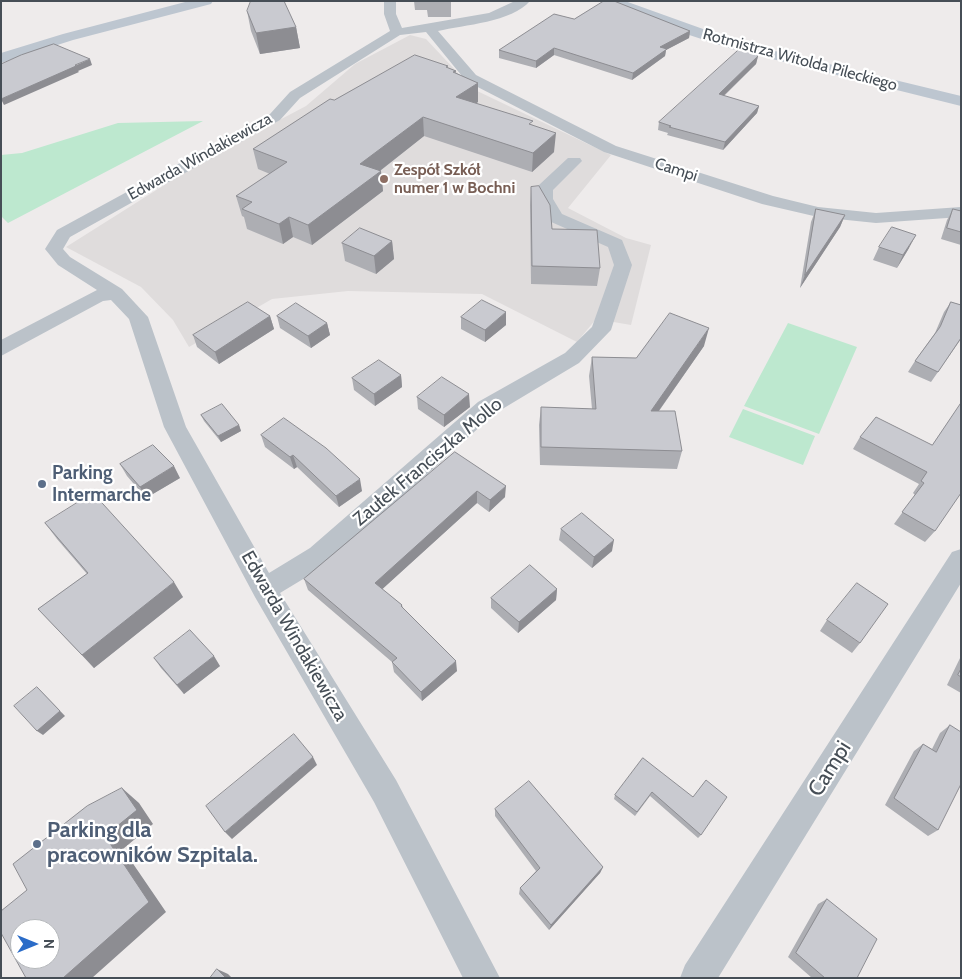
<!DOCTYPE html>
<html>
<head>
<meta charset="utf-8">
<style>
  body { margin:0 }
  #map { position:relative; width:962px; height:979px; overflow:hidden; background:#eeebeb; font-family:Cabin,sans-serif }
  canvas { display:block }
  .frame { position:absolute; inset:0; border:2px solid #464e56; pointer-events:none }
  .north { position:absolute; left:10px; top:919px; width:50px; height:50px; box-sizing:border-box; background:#fff; border:1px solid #b5b8bb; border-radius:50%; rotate:90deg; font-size:14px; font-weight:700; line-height:20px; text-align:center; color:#464e56 }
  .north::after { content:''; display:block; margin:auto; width:18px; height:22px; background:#2b6cc8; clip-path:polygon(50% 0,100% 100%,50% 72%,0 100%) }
</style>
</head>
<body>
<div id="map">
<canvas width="962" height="979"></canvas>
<div class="frame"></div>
<div class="north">N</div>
</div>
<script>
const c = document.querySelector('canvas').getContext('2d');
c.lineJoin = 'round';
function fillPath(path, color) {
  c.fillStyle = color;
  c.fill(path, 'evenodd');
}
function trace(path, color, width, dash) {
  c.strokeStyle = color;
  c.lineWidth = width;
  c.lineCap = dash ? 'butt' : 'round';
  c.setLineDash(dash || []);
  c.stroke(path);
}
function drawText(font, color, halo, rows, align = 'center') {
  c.font = font + ' Cabin,sans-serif';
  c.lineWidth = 4.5;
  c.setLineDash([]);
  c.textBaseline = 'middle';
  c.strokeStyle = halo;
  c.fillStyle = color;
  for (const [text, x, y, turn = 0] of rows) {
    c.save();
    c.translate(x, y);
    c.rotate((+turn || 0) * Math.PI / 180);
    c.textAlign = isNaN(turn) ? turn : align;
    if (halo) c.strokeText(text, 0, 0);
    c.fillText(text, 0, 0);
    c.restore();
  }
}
const education = new Path2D(`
  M410 35 426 39 473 89 611 155 568 208 626 238 651 245 631 325 596 319 577 342 482 294 348 291 272 299 189 347 173 320 141 287 66 247 204 160 306 106 355 64Z`);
const green = new Path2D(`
  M203 121 8 223 1 216V155L22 153 118 123Z
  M788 323 857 347 819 434 744 406Z
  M743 409 815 436 803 465 729 437Z`);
const street = new Path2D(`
  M384 1H396V14L402 28 489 13 515 1H530C512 22 464 25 438 31L476 75 616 146 773 196 818 207 876 213 961 207V217L876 223 818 217 762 204 604 152 466 81 426 32 400 35 300 98 280 120 70 237 63 249 70 257 122 289 148 317 186 427 269 573 310 548 478 402 565 353 592 327 614 265 608 247 549 221 537 199 539 185 568 158H580L582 161 553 190V199L562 214 622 240 632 265 611 330 579 363 494 414 328 564 280 593 396 780 500 978H463L374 802 255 597 164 427 129 319 111 300 103 301 1 356V340L97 290 58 265 45 249 57 230 270 114 290 92 390 31 384 14Z
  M961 549V583L718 978H680L685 965 952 552Z`);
const secondary = new Path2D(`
  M189 1H213L211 4 73 40 1 63V53L63 34Z
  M605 1H625L742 43 961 96V106L732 49 674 30 607 4Z`);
const wall = new Path2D(`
  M414 1H451V17H428L427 10H415Z
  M247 11 296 27 300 48 260 54 251 31Z
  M574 19 690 31 689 38 666 50 665 56 632 80 554 55 536 68 499 58V50Z
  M758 56 756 64 724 96 759 106 757 113 723 150 667 135 668 133 658 130 659 122Z
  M448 68 456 71V73L478 83V102L476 103 533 125 554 152 532 172 424 136 380 171 383 191 312 245 293 237 283 244 247 229 244 217 242 216 236 196 270 174 258 169 253 149 334 100Z
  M531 187 552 229 600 268 597 286 531 284 530 205Z
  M816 209 845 215 840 227 800 288 811 222Z
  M953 209 961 211V245L941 239 947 220Z
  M392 241 394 259 376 274 345 261 342 243Z
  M879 247 909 248 897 268 873 260Z
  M951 302 961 305V339L931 382 908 372 915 361 935 333 944 312Z
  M270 316 274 329 219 364 197 347 193 335Z
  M277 316 327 323 330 335 311 348 280 328Z
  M461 317 506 325 485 342 461 329Z
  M704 346 659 411 682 451 677 469 540 465 539 425 541 407 592 409 589 376 592 357 636 358Z
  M401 375 402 387 375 406 354 390 352 378Z
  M417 397 470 407 444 427 418 409Z
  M201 415 239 425 241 431 221 442 204 421Z
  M261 435 362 491 339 507 297 467 294 469 265 447Z
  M860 437 932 445 935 531 925 542 894 524 915 495 913 493 919 484 853 449Z
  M455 452 505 497 489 512 477 503 382 589 402 605 403 608 457 671 422 701 394 672 392 662 308 590 304 579Z
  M120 464 180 478 146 498 127 476Z
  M45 523 183 597 94 668 38 609 87 574 57 539Z
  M561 529 612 551 592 568 559 540Z
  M557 589 556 600 518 633 491 608V598Z
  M827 620 860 643 852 653 820 631Z
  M961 656V693L947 685Z
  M154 658 220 666 184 694 161 668Z
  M950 725 938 830 928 836 885 805 914 751 923 744 932 749 940 733Z
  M643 758 701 835 698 838 650 796 635 816 614 799 615 795Z
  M495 809 603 867 600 873 549 930 519 894 520 888 536 871 495 816Z
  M827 899 857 978H812L788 957 818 904Z`);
const shadedWall = new Path2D(`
  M296 27 300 48 260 54 256 33Z
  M690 31 689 38 666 50 665 56 632 80 633 73 660 47Z
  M554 48V55L536 68V61Z
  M758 56 756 64 717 102 719 94Z
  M90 59 92 65 78 71 79 72 4 105 1 99Z
  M478 83V102L457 116 456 97Z
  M759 106 757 113 723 150 725 142Z
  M423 117 424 136 363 184 360 164Z
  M556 133 554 152 532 172 533 153Z
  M381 171 383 191 312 245 308 225Z
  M845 215 840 227 800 288 805 275Z
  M289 217 293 237 283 244 279 224Z
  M916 235 909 248 897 268 903 255Z
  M392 241 394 259 376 274 374 256Z
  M506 312V325L485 342V330Z
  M270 316 274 329 219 364 215 352Z
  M327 323 330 335 311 348 308 336Z
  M709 328 704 346 646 429 651 411Z
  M401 375 402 387 375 406 374 394Z
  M469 394 470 407 444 427V415Z
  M239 425 241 431 221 442 218 436Z
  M293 455 297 467 294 469 290 457Z
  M174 466 180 478 146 498 140 487Z
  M360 479 362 491 339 507 336 496Z
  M506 486 505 497 489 512 490 500Z
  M477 491V503L377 594 375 583Z
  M614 540 612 551 592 568 594 557Z
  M174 582 183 597 94 668 82 655Z
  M557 589 556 600 518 633 519 622Z
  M214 656 220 666 184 694 177 685Z
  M456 661 457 671 422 701 421 692Z
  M37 687 65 716 43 735 37 731Z
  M313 757 317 765 232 839 225 832Z
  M122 788 139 803 153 824 123 849 166 912 92 978H63L105 836Z
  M603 867 600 873 549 930 551 925Z
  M217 969 228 974 232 978H226Z`);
const building = new Path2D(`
  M251 1H284L296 27 256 33 247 11Z
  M604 1H614L690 31 660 47 667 49 633 73 554 48 536 61 499 50 554 14 574 19Z
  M54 44 90 59 75 65 76 66 1 99V64L21 55Z
  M743 46 750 47 758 56 719 94 759 106 725 142 669 127 671 126 659 122Z
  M415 55 448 66 446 67 456 71 453 72 478 83 456 97 533 121 529 124 556 133 533 153 423 117 360 164 381 171 308 225 289 217 279 224 242 209 252 202 236 196 287 162 253 149 330 99 334 100Z
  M539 186 550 205 552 229 597 230 600 268 532 266 531 187Z
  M816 209 845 215 805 275Z
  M953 209 961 211V232L947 228Z
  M892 227 916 235 903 255 879 247Z
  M360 228 392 241 374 256 342 243Z
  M482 300 506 312 485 330 461 317Z
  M248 302 270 316 215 352 193 335Z
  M951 302 961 305V338L938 372 915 361 940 327Z
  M296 303 327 323 308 336 277 316Z
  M670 313 709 328 651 411H675L682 451 541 447V407L596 409 592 357 636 358Z
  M379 360 401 375 374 394 352 378Z
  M442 377 469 394 444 415 417 397Z
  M961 403V493L935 531 902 512 924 483 921 481 927 472 860 437 876 417 932 445Z
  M222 404 239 425 218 436 201 415Z
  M284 418 326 448 360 479 336 496 293 455 290 457 261 435Z
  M153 445 174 466 140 487 120 464Z
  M455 452 506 486 490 500 477 491 375 583 402 605 401 606 456 661 421 692 392 662 397 658 304 579Z
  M93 493 174 582 82 655 38 609 88 573 45 523Z
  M582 513 614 540 594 557 561 529Z
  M530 565 557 589 519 622 491 598Z
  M857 583 888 604 860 643 827 620Z
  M190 630 214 656 177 685 154 658Z
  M961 669V677L958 675Z
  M37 687 60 711 37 731 14 706Z
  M950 725 961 732V784L938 830 894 798 923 744 936 752Z
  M294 734 313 757 225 832 206 806Z
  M643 758 693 797 706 780 727 797 701 835 652 792 637 812 615 795Z
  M529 781 603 867 551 925 520 888 540 868 495 809Z
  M122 788 137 810 105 836 149 902 63 978H26L1 933V911L27 890 13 864 87 806ZM20 929H50V959H20Z
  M827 899 877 939 857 978H825L796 953Z
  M217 969 226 978H210Z`);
const markers = [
  [384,179,5,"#8d6e63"],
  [42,484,5,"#5c6f8a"],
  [37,844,5,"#5c6f8a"]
];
const farStreetnames = [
  ["Rotmistrza Witolda Pileckiego",800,60,15],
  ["Edwarda Windakiewicza",200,157,-29],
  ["Campi",676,170,18]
];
const farEducationnames = [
  ["Zespół Szkół",394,170],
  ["numer 1 w Bochni",394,188]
];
const streetNames = [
  ["Zaułek Franciszka Mollo",428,462,-40],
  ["Edwarda Windakiewicza",294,636,60]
];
const serviceNames = [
  ["Parking",52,473],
  ["Intermarche",52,495]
];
const nearStreetnames = [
  ["Campi",830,769,-58]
];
const nearServicenames = [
  ["Parking dla",47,831],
  ["pracowników Szpitala.",47,856]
];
fillPath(education, '#dfdcdc');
fillPath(green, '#bde8cf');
fillPath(street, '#bbc2c9');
fillPath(secondary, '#bdc6d0');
fillPath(wall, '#adaeb3');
fillPath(shadedWall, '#8d8d92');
fillPath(building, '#c9cad0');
trace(building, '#8d8d92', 1);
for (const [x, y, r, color] of markers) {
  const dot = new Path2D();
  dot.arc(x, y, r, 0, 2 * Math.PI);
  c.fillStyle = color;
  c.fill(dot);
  trace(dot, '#fff', 2);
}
drawText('16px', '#464e56', '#fff', farStreetnames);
drawText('bold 16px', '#785e54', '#fff', farEducationnames, 'left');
drawText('19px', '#464e56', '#fff', streetNames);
drawText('bold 19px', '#4e5e75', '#fff', serviceNames, 'left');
drawText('22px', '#464e56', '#fff', nearStreetnames);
drawText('bold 22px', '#4e5e75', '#fff', nearServicenames, 'left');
</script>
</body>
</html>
